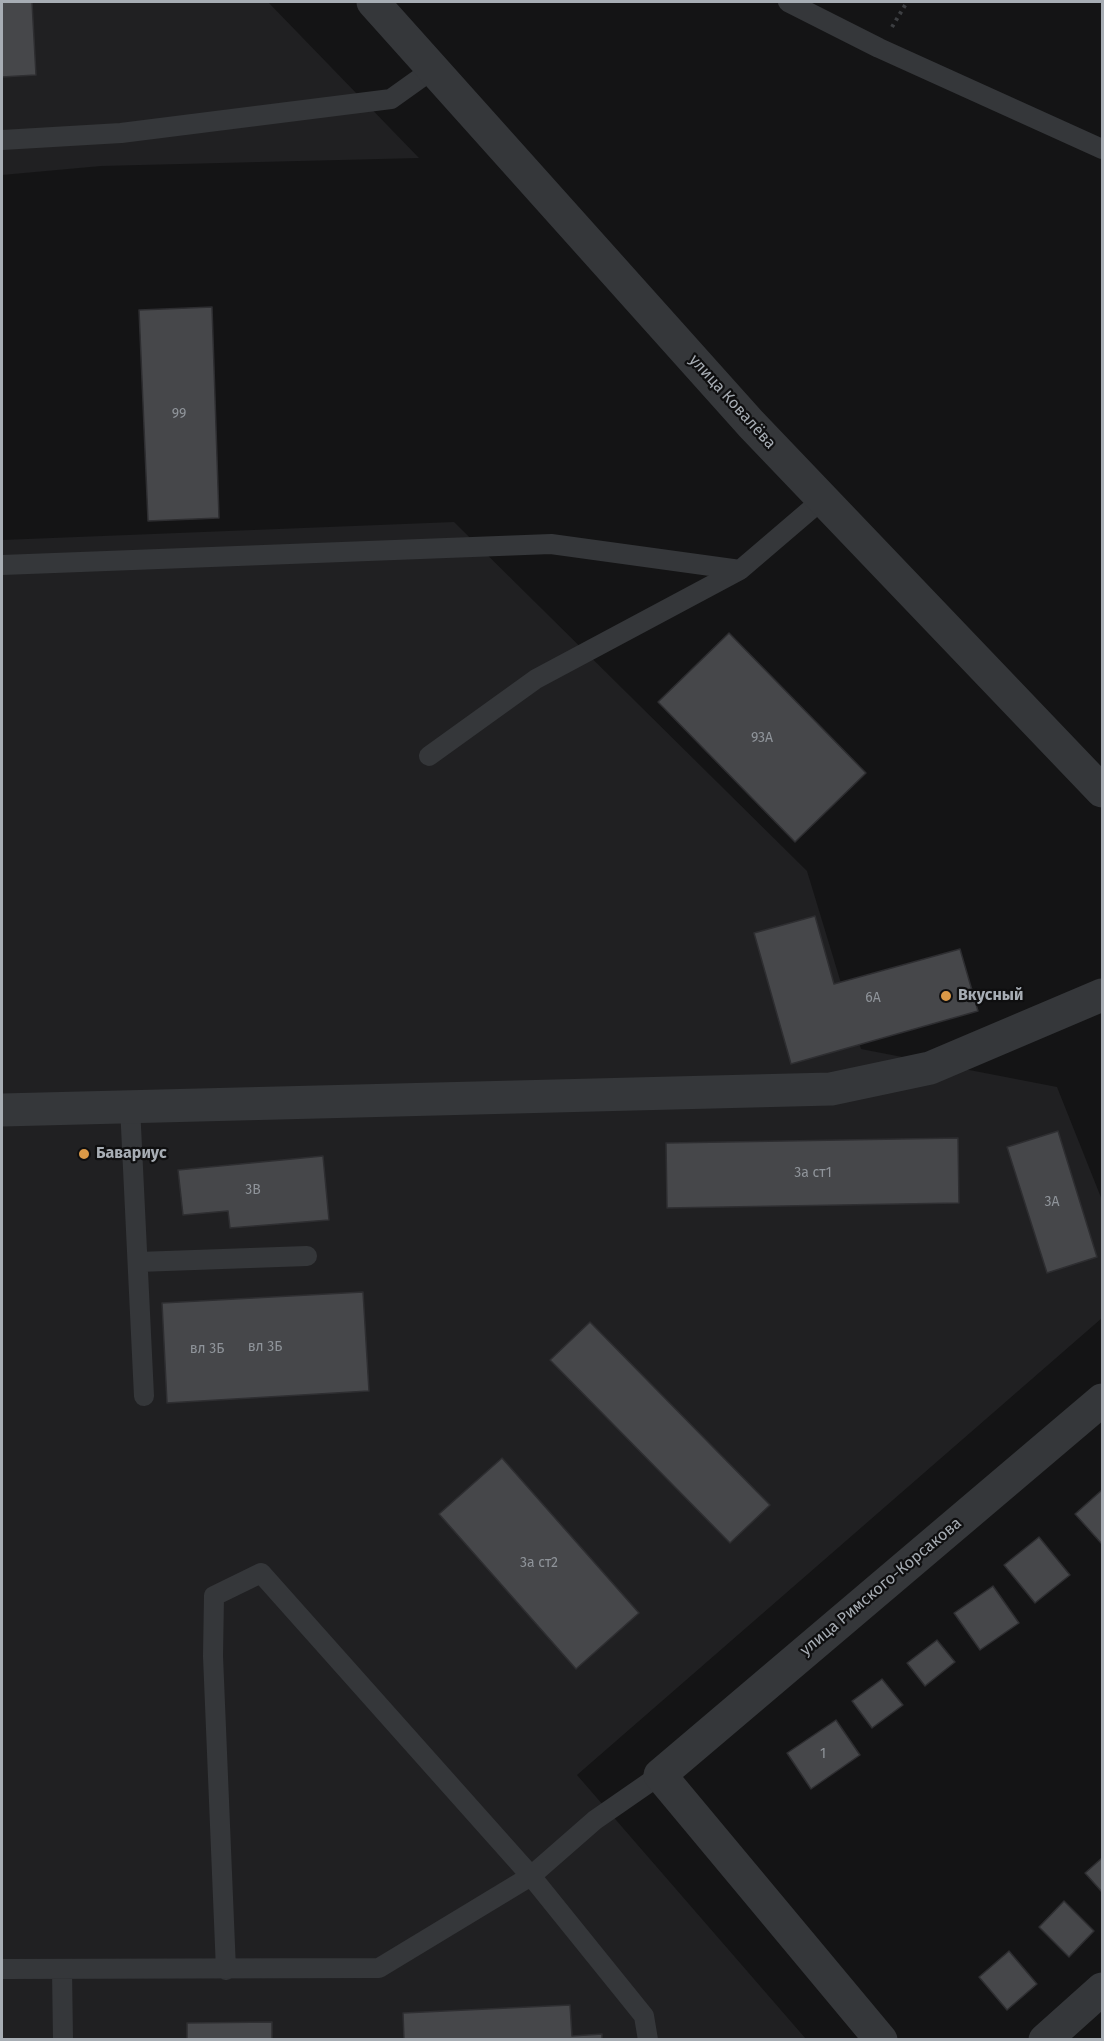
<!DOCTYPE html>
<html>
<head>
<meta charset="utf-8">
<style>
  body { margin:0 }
  #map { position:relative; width:1104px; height:2041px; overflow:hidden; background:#141415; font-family:"Fira Sans",sans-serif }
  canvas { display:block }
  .frame { position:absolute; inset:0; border:3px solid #a7adb4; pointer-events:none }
</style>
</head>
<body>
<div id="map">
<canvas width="1104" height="2041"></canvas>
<div class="frame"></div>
</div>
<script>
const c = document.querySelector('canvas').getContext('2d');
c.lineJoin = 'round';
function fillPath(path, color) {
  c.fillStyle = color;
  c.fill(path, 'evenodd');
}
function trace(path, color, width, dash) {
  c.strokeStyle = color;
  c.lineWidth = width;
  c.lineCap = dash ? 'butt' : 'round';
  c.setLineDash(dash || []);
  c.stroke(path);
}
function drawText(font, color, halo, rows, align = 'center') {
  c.font = font + ' "Fira Sans",sans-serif';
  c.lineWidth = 4.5;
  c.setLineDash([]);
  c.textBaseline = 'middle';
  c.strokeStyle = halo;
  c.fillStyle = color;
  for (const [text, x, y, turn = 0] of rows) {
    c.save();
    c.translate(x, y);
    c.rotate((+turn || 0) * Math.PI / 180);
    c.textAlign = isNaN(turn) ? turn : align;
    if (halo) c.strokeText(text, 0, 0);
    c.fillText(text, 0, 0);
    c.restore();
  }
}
const built = new Path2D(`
  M2 2H268L419 158 101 166 2 175Z
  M454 522 807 871 861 1049 1057 1087 1102 1200V1318L577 1775 806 2039H2V540Z`);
const building = new Path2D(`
  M2 2H32L36 75 2 77Z
  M212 307 219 518 148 521 139 310Z
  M729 633 866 773 795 842 658 702Z
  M815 916 834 984 960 949 978 1011 791 1064 754 933Z
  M1058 1131 1097 1257 1047 1273 1007 1147Z
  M958 1138 959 1203 667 1208 666 1143Z
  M323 1156 329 1220 230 1228 228 1211 183 1215 178 1170Z
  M363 1292 369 1391 167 1403 162 1303Z
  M590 1322 770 1505 730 1543 550 1360Z
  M502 1458 639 1613 576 1669 439 1514Z
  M1102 1490V1541L1101 1543 1075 1514Z
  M1039 1537 1070 1575 1035 1603 1004 1565Z
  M993 1586 1019 1623 980 1650 954 1613Z
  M937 1640 955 1662 925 1686 907 1663Z
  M882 1679 903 1705 872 1728 852 1701Z
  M836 1720 860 1755 811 1789 787 1753Z
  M1102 1858V1892L1085 1873Z
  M1064 1901 1094 1931 1069 1957 1039 1927Z
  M1009 1951 1037 1984 1007 2010 979 1977Z
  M570 2005 572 2036 602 2034V2040H404L403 2013Z
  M272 2022V2040H187V2023Z`);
const path = new Path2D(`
  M892 27 907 2`);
const service = new Path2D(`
  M788 2 879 48 1102 149
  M2 140 121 133 391 99 433 69
  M2 565 551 544 740 570 823 499
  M429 756 536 679 740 570
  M130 1106 144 1396
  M138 1262 307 1256
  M2 1969 379 1968 531 1876 595 1820 660 1775
  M62 1969 63 2040
  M226 1970 213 1656 214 1596 261 1573 531 1876 644 2016 648 2040`);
const minor = new Path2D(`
  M2 1110 831 1089 930 1068 1102 995
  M881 2040 660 1775 1102 1400
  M1045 2040 1102 1989`);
const tertiary = new Path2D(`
  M373 2 751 424 1102 791`);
const markers = [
  [946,996,6,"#db9947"],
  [84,1154,6,"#db9947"]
];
const numberNames = [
  ["99",179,414],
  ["93А",762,738],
  ["6А",873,998],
  ["3а ст1",813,1173],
  ["3В",253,1190],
  ["3А",1052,1202],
  ["вл 3Б",265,1347],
  ["вл 3Б",207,1349],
  ["3а ст2",539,1563],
  ["1",823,1754]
];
const streetNames = [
  ["улица Ковалёва",732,402,48],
  ["улица Римского-Корсакова",881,1587,-40]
];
const poiNames = [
  ["Вкусный",958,996],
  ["Бавариус",96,1154]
];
fillPath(built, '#202022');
fillPath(building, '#46474a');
trace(building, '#2e2e31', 1.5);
trace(path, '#3c3e41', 4, [3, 4.5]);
trace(service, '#35373a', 20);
trace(minor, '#35373a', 33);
trace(tertiary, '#35373a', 33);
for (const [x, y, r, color] of markers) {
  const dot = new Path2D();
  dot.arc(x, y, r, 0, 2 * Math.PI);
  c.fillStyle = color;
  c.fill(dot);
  trace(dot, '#0f0f10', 2);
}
drawText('14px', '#8f949a', null, numberNames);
drawText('16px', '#a7adb4', '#0f0f10', streetNames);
drawText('bold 16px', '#a7adb4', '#0f0f10', poiNames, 'left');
</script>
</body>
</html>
